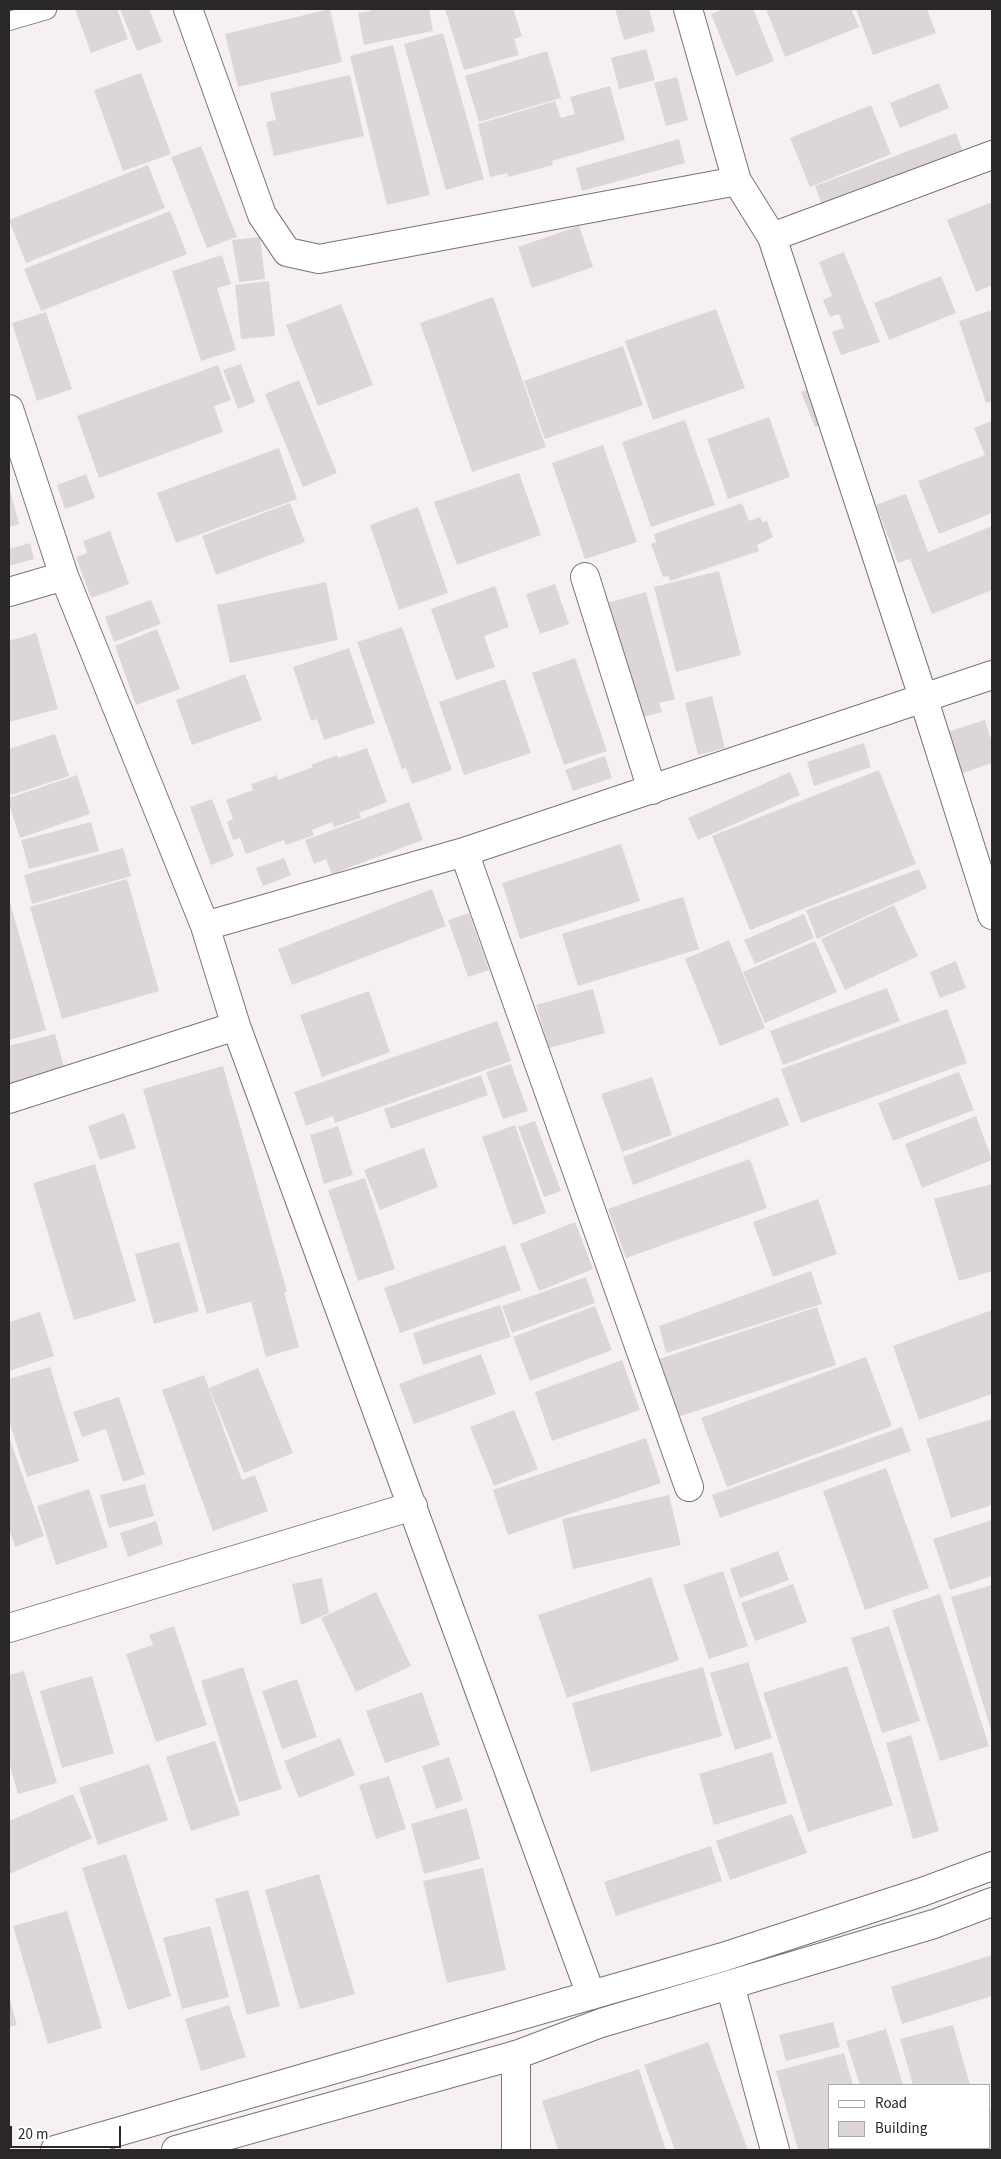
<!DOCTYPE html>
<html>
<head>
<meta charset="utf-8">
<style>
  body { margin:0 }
  #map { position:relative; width:1001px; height:2159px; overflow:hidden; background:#f7f0f1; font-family:"Source Sans 3",sans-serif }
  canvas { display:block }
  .frame { position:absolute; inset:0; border:10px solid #2a2728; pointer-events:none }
  .legend { position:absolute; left:828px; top:2084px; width:162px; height:65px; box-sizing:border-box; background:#fff; border:1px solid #aaa9a9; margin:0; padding:6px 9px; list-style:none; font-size:15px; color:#2a2728 }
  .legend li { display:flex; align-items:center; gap:10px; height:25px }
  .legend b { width:25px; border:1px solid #aaa9a9 }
  .scale { position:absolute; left:10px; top:2126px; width:111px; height:22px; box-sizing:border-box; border:2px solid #2a2728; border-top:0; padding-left:6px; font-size:15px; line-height:18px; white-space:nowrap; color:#2a2728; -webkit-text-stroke:4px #fff; paint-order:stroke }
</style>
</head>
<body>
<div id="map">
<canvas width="1001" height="2159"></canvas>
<div class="frame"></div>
<ul class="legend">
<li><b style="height:6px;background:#fff"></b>Road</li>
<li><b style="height:14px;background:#ddd6d7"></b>Building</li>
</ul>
<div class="scale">20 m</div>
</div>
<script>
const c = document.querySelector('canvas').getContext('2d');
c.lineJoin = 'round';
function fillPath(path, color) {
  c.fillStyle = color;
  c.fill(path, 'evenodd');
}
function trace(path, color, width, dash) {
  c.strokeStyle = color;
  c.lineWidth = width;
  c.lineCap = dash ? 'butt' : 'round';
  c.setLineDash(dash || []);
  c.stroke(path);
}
const building = new Path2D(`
  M75 9H117L128 39 91 53Z
  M120 9H149L162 42 137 51Z
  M330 9 342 62 238 87 225 34Z
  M370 9H429L433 31 364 45 358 13 371 11Z
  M445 9H513L522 36 514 39 519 55 464 70Z
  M615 9H649L655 31 624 40Z
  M723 9H753L774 61 736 76 711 14Z
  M766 9H851L859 27 785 57Z
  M856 9H927L936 33 873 55Z
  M443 33 484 179 446 190 404 44Z
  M393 45 430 195 387 205 350 56Z
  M646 49 655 80 619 89 611 58Z
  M547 51 561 98 479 122 465 76Z
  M141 73 171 154 123 171 94 90Z
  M350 75 364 136 274 156 266 122 276 120 270 93Z
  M677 77 688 120 666 126 654 83Z
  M939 83 949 108 900 128 890 103Z
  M610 86 625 140 552 161 553 165 508 177 507 173 490 177 478 124 555 101 561 118 575 114 570 97Z
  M871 105 891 154 810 187 790 138Z
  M956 133 965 157 824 210 815 186Z
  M679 139 685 163 582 191 576 168Z
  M201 146 237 237 207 248 171 157Z
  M148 165 165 208 26 263 9 220Z
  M992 202V285L976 292 947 220Z
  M170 211 187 254 41 311 24 269Z
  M579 226 593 267 532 288 518 247Z
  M260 237 265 279 239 282 232 240Z
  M844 252 880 342 841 355 832 332 844 328 839 314 830 317 823 300 832 296 819 262Z
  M222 255 231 284 217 288 236 350 201 361 172 271Z
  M941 276 956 313 889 340 874 303Z
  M269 281 275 336 241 339 235 285Z
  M493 297 546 447 472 472 420 323Z
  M341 304 373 385 318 406 286 325Z
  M716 309 745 388 653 420 625 341Z
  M992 310V401L986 403 959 321Z
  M46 312 72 389 37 401 12 323Z
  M623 346 643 405 545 439 524 381Z
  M241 364 255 402 238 409 223 370Z
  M218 365 231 400 214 406 223 432 99 478 77 416Z
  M299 380 337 473 303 487 265 394Z
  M813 388 826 422 815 427 801 392Z
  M769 417 790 477 728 499 707 439Z
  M685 420 715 505 651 527 622 442Z
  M992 421V513L939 534 918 481 985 455 974 428Z
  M603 445 637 542 585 559 552 463Z
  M279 448 297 499 176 543 157 493Z
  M519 473 541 535 457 565 434 502Z
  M86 474 95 498 65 509 57 485Z
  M9 486 19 524 9 527Z
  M906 494 928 552 992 526V590L932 614 910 559 915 557 898 563 876 505Z
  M290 503 305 542 216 575 202 536Z
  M742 503 749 521 760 517 762 522 767 521 773 537 757 545 759 551 670 581 668 576 663 577 651 544 656 542 654 534Z
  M418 507 448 593 399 610 370 525Z
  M110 531 129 584 91 598 76 557 87 553 83 541Z
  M30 543 34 559 9 566V549Z
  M719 571 741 655 676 672 654 587Z
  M326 582 338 640 230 663 217 605Z
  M555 584 569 624 540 634 526 594Z
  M495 586 509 627 484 636 495 667 456 680 431 609Z
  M646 592 675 699 659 703 662 712 636 719 604 604Z
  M151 600 161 624 114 642 105 617Z
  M402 627 452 770 412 784 406 768 402 769 357 642Z
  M157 629 180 689 136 705 115 646Z
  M36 633 58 709 9 722V641Z
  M349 648 375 723 324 740 317 719 311 721 293 667Z
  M575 658 607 751 564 765 532 673Z
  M245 674 262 720 192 745 176 700Z
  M505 679 531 753 464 775 439 702Z
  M712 696 725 748 698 755 685 703Z
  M985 720 992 743V763L960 774 947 732Z
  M55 734 69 776 11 795 9 790V749Z
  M864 743 871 767 814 786 807 762Z
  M367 748 387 802 359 813 361 818 334 827 332 822 312 830 314 835 286 845 284 840 246 854 240 838 233 840 227 822 233 819 226 800 253 790 251 784 277 775 278 780 313 767 311 765 337 755 338 758Z
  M605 756 612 778 573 791 565 770Z
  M879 770 916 864 750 930 712 836Z
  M790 772 800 795 698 840 688 818Z
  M77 775 90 814 20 838 9 804V798Z
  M212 799 234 856 211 865 190 807Z
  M409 802 423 840 332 874 326 859 314 864 305 840Z
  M91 822 99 851 29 869 21 840Z
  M621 844 640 901 520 939 502 883Z
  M123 848 131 876 32 904 24 875Z
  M284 858 291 875 263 886 256 868Z
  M919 869 927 888 817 939 806 910Z
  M127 879 159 991 62 1019 30 907Z
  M432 889 446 926 292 985 278 949Z
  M683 897 699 949 578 986 562 934Z
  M9 899 46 1030 9 1040Z
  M894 905 918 956 845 990 821 939Z
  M469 913 489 970 468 977 448 920Z
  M804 914 814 938 755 964 744 940Z
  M729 940 765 1028 720 1046 685 959Z
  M815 941 837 992 765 1023 743 972Z
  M956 961 966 988 940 998 930 972Z
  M887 988 900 1021 783 1065 770 1031Z
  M593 989 605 1033 549 1048 536 1005Z
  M369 991 390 1052 322 1077 300 1015Z
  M947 1009 967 1063 801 1123 781 1069Z
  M497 1021 511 1061 335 1123 333 1116 306 1126 294 1092Z
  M55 1034 65 1071 9 1085V1046Z
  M511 1064 528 1111 503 1119 486 1072Z
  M223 1066 287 1292H284L299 1347 266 1357 251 1302 256 1300 207 1314 143 1089Z
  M959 1072 974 1110 893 1141 878 1103Z
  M481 1075 488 1095 391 1129 384 1109Z
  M652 1077 672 1135 622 1152 601 1094Z
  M778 1097 789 1125 633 1185 623 1157Z
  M124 1113 136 1148 100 1160 88 1126Z
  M976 1116 992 1160 922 1188 905 1144Z
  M535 1121 561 1191 544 1197 518 1127Z
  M515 1125 546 1213 513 1225 482 1137Z
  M338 1126 353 1175 324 1184 310 1135Z
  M424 1148 438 1187 380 1210 364 1170Z
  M750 1159 767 1208 626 1258 608 1209Z
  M95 1164 136 1301 74 1320 33 1183Z
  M365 1178 395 1269 358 1281 328 1190Z
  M992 1184V1271L959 1281 934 1199Z
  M818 1199 837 1254 773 1277 753 1222Z
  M575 1222 593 1269 539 1291 520 1244Z
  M179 1242 199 1311 154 1324 135 1254Z
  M505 1245 521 1290 400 1333 384 1288Z
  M811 1271 822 1304 666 1353 659 1326Z
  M586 1277 595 1303 512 1333 502 1306Z
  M500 1305 511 1337 423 1365 413 1333Z
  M595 1306 612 1350 530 1381 513 1337Z
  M817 1307 836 1365 678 1417 659 1359Z
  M992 1310V1394L919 1420 893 1346Z
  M40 1312 54 1356 9 1371V1322Z
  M481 1354 496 1394 414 1424 399 1384Z
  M866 1357 892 1426 727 1487 701 1418Z
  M622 1360 640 1410 552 1441 535 1392Z
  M50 1367 79 1461 27 1477 9 1421V1379Z
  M258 1368 293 1453 244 1473 209 1388Z
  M204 1375 242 1480 255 1475 268 1511 213 1531 162 1390Z
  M119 1397 145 1474 123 1482 106 1429 82 1437 73 1412Z
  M514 1410 538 1469 494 1486 470 1427Z
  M992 1419V1505L951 1518 926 1439Z
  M902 1427 911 1451 720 1518 712 1495Z
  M9 1437 44 1536 15 1547 9 1529Z
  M646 1438 661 1483 508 1535 493 1490Z
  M886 1468 929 1588 865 1610 823 1491Z
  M145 1484 154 1516 109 1528 100 1495Z
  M89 1489 108 1547 56 1565 37 1506Z
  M669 1495 681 1545 573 1569 562 1519Z
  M992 1520V1576L950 1590 933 1539Z
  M156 1521 163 1544 128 1557 120 1533Z
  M778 1551 789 1580 740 1598 730 1569Z
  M723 1571 748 1646 709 1659 683 1585Z
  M651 1577 679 1660 567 1698 538 1615Z
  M322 1578 329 1613 301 1625 292 1584Z
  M793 1584 807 1622 755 1641 741 1603Z
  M992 1585V1734L951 1597Z
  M376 1592 411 1666 356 1692 321 1618Z
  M940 1594 989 1746 940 1761 892 1610Z
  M174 1626 207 1725 156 1742 126 1654 153 1645 149 1635Z
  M889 1626 920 1721 882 1733 851 1638Z
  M748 1662 772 1738 735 1750 710 1673Z
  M847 1666 893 1805 808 1832 763 1693Z
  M243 1667 282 1789 239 1802 201 1681Z
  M703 1667 722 1736 591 1772 572 1703Z
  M24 1671 57 1783 18 1794 9 1762V1675Z
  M92 1676 114 1753 62 1768 40 1691Z
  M297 1679 317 1737 282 1749 262 1691Z
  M422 1692 440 1745 385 1763 366 1711Z
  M911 1735 939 1831 913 1839 886 1743Z
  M340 1738 355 1775 299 1798 284 1761Z
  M215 1741 240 1815 191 1831 166 1757Z
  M772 1752 787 1803 714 1825 699 1774Z
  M449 1757 463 1800 436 1809 422 1766Z
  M149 1764 168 1820 98 1845 79 1788Z
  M389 1776 406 1829 376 1839 359 1785Z
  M73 1794 92 1838 9 1874V1821Z
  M467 1808 480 1859 424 1874 411 1824Z
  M792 1814 807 1853 730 1880 716 1841Z
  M711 1846 722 1881 616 1916 604 1882Z
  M126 1854 171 1996 128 2010 82 1868Z
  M483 1868 506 1970 447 1983 423 1881Z
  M319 1874 355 1994 300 2009 265 1890Z
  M248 1890 280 2006 247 2015 215 1899Z
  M67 1911 102 2028 48 2044 13 1926Z
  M210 1926 229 1997 182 2009 163 1938Z
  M992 1955V1996L902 2024 891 1987Z
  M9 1997 17 2025 9 2027Z
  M229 2005 246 2057 201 2071 185 2019Z
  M833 2022 840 2047 786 2061 779 2035Z
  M953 2025 970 2085H913L900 2039Z
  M886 2029 903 2085H860L846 2041Z
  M708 2042 748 2150H675L644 2065Z
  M844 2053 853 2085H830V2148H842L837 2150H798L776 2071Z
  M639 2069 666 2150H558L542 2101Z
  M992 2108V2150H948V2148H990V2109Z
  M870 2148H919L920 2150H863Z`);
const lane = new Path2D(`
  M9 21 47 10`);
const street = new Path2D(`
  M188 9 262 215 287 252 319 259 737 181
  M688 9 737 181 772 237 923 697 992 915
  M772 237 992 155
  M9 409 64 576 205 926 236 1026 591 1995
  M585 577 652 790
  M9 592 64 576
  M464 852 689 1487
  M205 926 464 852 992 675
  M9 1099 236 1026
  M9 1628 413 1506
  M730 1985 775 2150
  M516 2055V2150`);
const secondary = new Path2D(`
  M55 2150 723 1957 922 1892 992 1866
  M176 2150 516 2055 601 2023 934 1924 992 1902`);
fillPath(building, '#ddd6d7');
trace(lane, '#7a7475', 20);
trace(street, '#7a7475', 30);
trace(secondary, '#7a7475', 30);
trace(lane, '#fff', 18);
trace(street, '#fff', 28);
trace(secondary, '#fff', 28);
</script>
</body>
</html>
